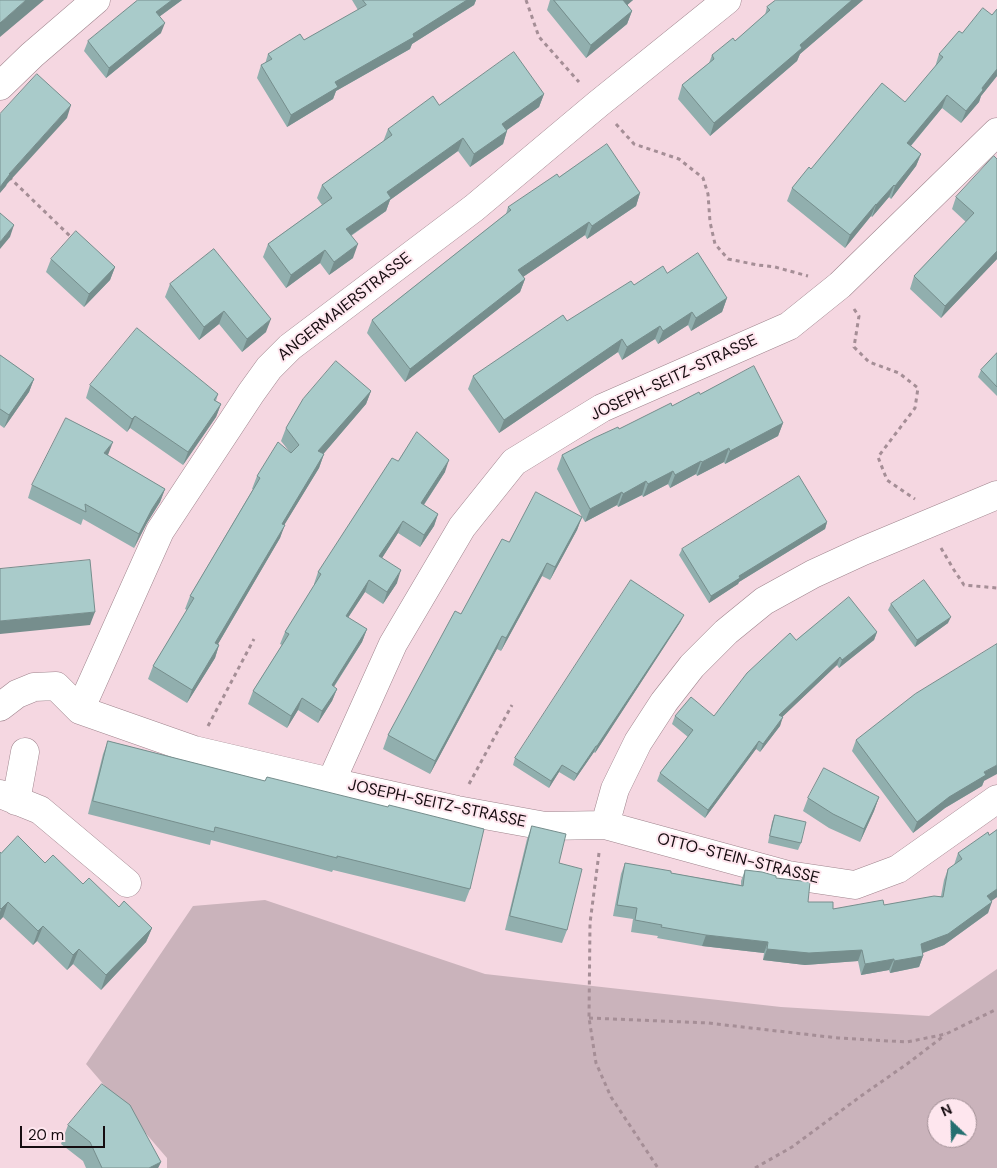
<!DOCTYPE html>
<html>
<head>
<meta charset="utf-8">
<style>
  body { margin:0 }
  #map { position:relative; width:997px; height:1168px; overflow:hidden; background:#f5d7e1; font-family:"DM Sans",sans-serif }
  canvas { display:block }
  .north { position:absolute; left:927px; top:1098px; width:50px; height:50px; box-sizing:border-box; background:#fee6ee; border:1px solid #a18f95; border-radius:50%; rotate:336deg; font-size:14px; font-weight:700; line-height:20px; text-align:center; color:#160c10 }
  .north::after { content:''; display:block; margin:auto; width:18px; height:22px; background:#246f70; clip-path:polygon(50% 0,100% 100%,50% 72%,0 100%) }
  .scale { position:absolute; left:20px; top:1126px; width:85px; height:22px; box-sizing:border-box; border:2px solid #160c10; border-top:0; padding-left:6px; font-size:15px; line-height:18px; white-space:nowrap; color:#160c10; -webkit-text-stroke:4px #fee6ee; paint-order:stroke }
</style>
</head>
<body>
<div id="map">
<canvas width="997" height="1168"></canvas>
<div class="north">N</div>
<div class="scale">20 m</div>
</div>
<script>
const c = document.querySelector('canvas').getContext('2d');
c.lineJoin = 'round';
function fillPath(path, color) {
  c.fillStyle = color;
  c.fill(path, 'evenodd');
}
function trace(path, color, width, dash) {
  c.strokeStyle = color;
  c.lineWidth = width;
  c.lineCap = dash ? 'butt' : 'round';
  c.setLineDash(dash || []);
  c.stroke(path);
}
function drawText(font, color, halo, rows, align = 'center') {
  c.font = font + ' "DM Sans",sans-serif';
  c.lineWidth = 4;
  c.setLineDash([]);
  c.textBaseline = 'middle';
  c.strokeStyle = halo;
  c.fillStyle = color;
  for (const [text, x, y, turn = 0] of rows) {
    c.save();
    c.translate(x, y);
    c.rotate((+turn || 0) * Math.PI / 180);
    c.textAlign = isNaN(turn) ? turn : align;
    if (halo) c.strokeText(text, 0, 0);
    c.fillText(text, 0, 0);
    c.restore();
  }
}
const green = new Path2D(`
  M265 900 485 974 781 1007 929 1016 997 969V1168H167V1158L86 1064 193 906ZM937 1108H967V1138H937Z`);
const path = new Path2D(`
  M526 0 539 37 579 82
  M616 124 634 144 679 159 703 178 708 194 710 222 715 244 728 259 758 265 775 267 808 276
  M9 177 73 239
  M854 309 859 316 854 347 869 362 899 373 918 388 915 408 878 457 887 480 915 499
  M941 548 954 570 964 585 997 588
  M208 726 254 639
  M469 784 512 705
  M599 853 590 923 589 1018 596 1063 611 1097 658 1168
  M589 1018 708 1023 838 1038 907 1042 946 1034 997 1009
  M755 1168 792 1147 861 1096 907 1064 945 1035`);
const minor = new Path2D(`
  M0 86 32 55 96 0
  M997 132 840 285 789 326 602 408 514 462 462 527 393 644 331 782 457 810 545 826 605 825 788 875 855 885 898 869 997 799
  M0 707 17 694 34 687 56 686 80 710
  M331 782 194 750 80 710 160 531 251 393 269 368 290 347 474 208 598 104 727 0
  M0 794 40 810 127 883
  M16 801 25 752
  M605 825 615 789 638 742 664 702 692 666 726 632 764 601 813 574 863 551 997 495`);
const wall = new Path2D(`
  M138 0H182L159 17 161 33 106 78 84 51 88 41Z
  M352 0H476L474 5 412 44 410 49 336 91 333 99 287 127 257 78 261 65 265 64 268 54 304 40 358 10Z
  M550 0H633L627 5 632 11 627 24 586 58 547 10Z
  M776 0H863L800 54 797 61 710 136 678 99 682 85 709 63 712 55 735 41 765 15 767 7Z
  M997 9V76L981 96 979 102 961 123 942 108 911 146 921 154 916 166 891 199 889 197 872 217 871 216 845 248 787 201 792 188 811 169 905 102 935 67 939 54 962 33 992 15Z
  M544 94 539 107 507 130 503 144 470 167 458 151 390 200 386 211 351 236 353 258 329 275 320 263 286 288 263 257 268 244 322 205 317 198 322 185 383 142 388 129 439 105Z
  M997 159V259L941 318 910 289 914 276 966 222 952 209 956 197Z
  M559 177 640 193 636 206 587 239 585 235 523 277 525 279 520 292 405 382 367 333 372 320 506 214 508 207Z
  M214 249 266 332 242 352 219 324 199 340 165 297 170 284Z
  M51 259 115 267 110 280 84 307 46 272Z
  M667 273 727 298 722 312 691 331 688 325 658 344 655 339 622 360 618 352 499 433 468 389 473 376 567 321 634 285Z
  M997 353V396L978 377 981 370Z
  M0 355 34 379 29 392 4 428 0 425Z
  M90 385 218 394 216 401 221 404 216 417 183 465 130 428 127 432 86 398Z
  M371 391 366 404 323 454H324L319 468 284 525 280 538 218 644 219 645 215 658 187 703 148 679 153 666 187 610 185 609 190 596 253 489H252L257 476 289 451 281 441 286 428Z
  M700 394 783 423 778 436 725 464 724 462 697 476 696 474 670 488 668 484 643 497 642 495 618 507 617 505 585 522 582 517 577 530 550 580 542 576 501 651 497 649 430 774 383 749 388 735 461 614 509 542 582 517 557 469 562 455 619 429Z
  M108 455V456L165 489 160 502 147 523 134 548 83 519 81 525 28 498 32 485Z
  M398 461 445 472 424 505 438 514 434 526 420 547 398 533 382 558 397 583 383 604 365 592 348 618 367 629 362 642 334 687 337 689 332 701 318 723 298 710 287 728 248 704 253 691 282 645 280 644 285 632 315 585 314 584 318 572Z
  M827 522 825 529 739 582 738 584 709 603 679 555 682 549Z
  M891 604 948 623 915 647 888 610Z
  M681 621 595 753 594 752 574 781 559 772 549 788 513 765 515 758Z
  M877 632 874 640 839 668 837 665 782 717 780 726 760 752 756 749 705 818 657 781 660 773 688 737 672 724 675 716H714L796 640Z
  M856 740 984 781 982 786 945 808 913 833 852 751Z
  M108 741 265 781 267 777 470 889 465 902 333 870 332 872 211 840 210 845 88 814 103 754Z
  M879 797 874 811 860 842 829 828 803 811 808 798Z
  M775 815 801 843 798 850 768 843 772 822Z
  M532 826 559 863 567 930 562 943 505 930 527 839Z
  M997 830V897L991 901 988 913 944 945 923 953V956L919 967 890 973 889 970 861 975 858 961 805 965 763 960 764 953 702 946 657 938 658 936 631 932 633 919 613 916 621 874 625 863 671 873 741 885V881L745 870 776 878 808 902 833 909 884 905 941 896 944 880 948 869 954 865 958 853Z
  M0 852 1 853 45 863 83 884 152 928 146 942 101 990 73 964 67 970 37 941 33 945 3 917 0 920Z
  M68 1125 161 1162 158 1168H86L83 1161 61 1144Z`);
const shadedWall = new Path2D(`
  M26 0H44L0 37V23Z
  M172 0H182L152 22 156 12Z
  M467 0H476L474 5 412 44 410 49 336 91 333 99 287 127 291 115 335 82Z
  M623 0H633L618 13Z
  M852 0H863L800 54 797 61 710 136 714 123 800 45Z
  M632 11 627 24 586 58 591 45Z
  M165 23 161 33 106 78 109 68Z
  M997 69V76L981 96 979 102 961 123 966 111 982 88Z
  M544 94 539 107 497 137 502 124Z
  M947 95 942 108 903 155 907 143Z
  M71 105 67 118 7 184 6 186 0 193V187L9 174Z
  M507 131 503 144 470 167 474 154Z
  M463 138 458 151 390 200 386 211 341 242 346 229 387 192Z
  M921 154 916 166 891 199 895 186Z
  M894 185 889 197 872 217 876 205Z
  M640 193 636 206 587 239 592 226Z
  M876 204 871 216 845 248 850 235Z
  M589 222 585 235 514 283 518 270Z
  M14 225 10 237 0 249V242Z
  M358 244 353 258 329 275 334 262Z
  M325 250 320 263 286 288 291 275Z
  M997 251V259L941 318 945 306Z
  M115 267 110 280 84 307 89 294Z
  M525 279 520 292 405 382 410 369Z
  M727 298 722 312 691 331 696 318Z
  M224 311 219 324 199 340 204 327Z
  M692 312 688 325 658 344 663 331Z
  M271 319 266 332 242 352 247 339Z
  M660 326 655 339 622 360 627 347Z
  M622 339 618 352 499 433 504 420Z
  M34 379 29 392 4 428 9 415Z
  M371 391 366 404 314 465 318 451Z
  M221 404 216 417 183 465 188 452Z
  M135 416 130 428 127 432 132 419Z
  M783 423 778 436 725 464 730 451Z
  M113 442 108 455 99 467 104 453Z
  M729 448 724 462 697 476 702 462Z
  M324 454 319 468 277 537 282 524Z
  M449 460 445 472 417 515 421 503Z
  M701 461 696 474 670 488 675 475Z
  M673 471 668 484 643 497 648 484Z
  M646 481 642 495 618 507 623 494Z
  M165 489 160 502 147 523 134 548 139 534 152 509Z
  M622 492 617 505 585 522 590 509Z
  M438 514 434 526 420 547 424 535Z
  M582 517 577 530 550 580 555 567Z
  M403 521 398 533 375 569 379 556Z
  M827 522 825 529 739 582 738 584 709 603 711 596 739 576Z
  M285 525 280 538 211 656 215 643Z
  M547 563 542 576 501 651 506 638Z
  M401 570 397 583 383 604 387 592Z
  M369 580 365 592 341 628 346 616Z
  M95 612 90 625 0 634V621Z
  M684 615 681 621 595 753 597 746Z
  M951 617 948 623 915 647 917 640Z
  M367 629 362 642 327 697 332 685Z
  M877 632 874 640 839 668 842 660Z
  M502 636 497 649 430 774 435 761Z
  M219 645 215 658 187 703 192 690Z
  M840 657 837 665 776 723 779 715Z
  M337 689 332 701 318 723 322 711Z
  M302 698 298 710 287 728 291 716Z
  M783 717 780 726 760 752 763 744Z
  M759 741 756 749 705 818 708 810Z
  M596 746 594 752 574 781 577 774Z
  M562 765 559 772 549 788 551 781Z
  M997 765V774L984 781 982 786 945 808 913 833 917 822 949 797 984 772Z
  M879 797 874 811 860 842 864 829Z
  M997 889V897L983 907 987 896Z
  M8 902 3 917 0 920V912L1 909Z
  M992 902 988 913 944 945 917 955 921 944Z
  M43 926 37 941 33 945 38 931Z
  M152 928 146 942 101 990 106 975Z
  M706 935 768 942 764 953 702 946Z
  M79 949 73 964 67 970 73 955Z
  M767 949 862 950 858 961 805 965 763 960Z
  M923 956 919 967 890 973 894 961Z
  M894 959 889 970 861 975 865 964Z
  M161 1162 158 1168H149Z`);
const building = new Path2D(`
  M0 0H26L0 23Z
  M138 0H172L156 12 165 23 109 68 88 41Z
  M363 0H467L413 34 414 37 335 82 338 87 291 115 261 65 272 59 268 54 300 34 304 40 366 5Z
  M554 0H623L632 11 591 45Z
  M776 0H852L800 45 802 48 714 123 682 85 714 59 712 55 733 38 735 41 770 10 767 7Z
  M983 8 992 15 997 9V69L982 88 983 90 966 111 947 95 907 143 921 154 895 186 894 185 876 205V204L850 235 792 188 809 167 811 169 882 83 905 102 943 57 939 54 959 31 962 33Z
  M514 52 544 94 502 124 507 131 474 154 463 138 387 192 391 198 346 229 358 244 334 262 325 250 291 275 268 244 332 198 322 185 392 135 388 129 433 96 439 105Z
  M37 74 71 105 9 174H10L0 187V114Z
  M607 144 640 193 592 226 589 222 518 270 525 279 410 369 372 320 511 210 508 207 557 174 559 177Z
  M994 156 997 159V251L945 306 914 276 974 213 956 197Z
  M0 213 14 225 0 242Z
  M76 231 115 267 89 294 51 259Z
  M214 249 271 319 247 339 224 311 204 327 170 284Z
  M698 253 727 298 696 318 692 312 663 331 660 326 627 347 622 339 504 420 473 376 563 315 567 321 631 281 634 285 663 266 667 273Z
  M137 328 218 394 214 400 221 404 188 452 135 416 132 419 90 385Z
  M997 353V387L981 370Z
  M0 355 34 379 9 415 0 409Z
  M336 361 371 391 318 451 324 454 282 524 285 525 215 643 219 645 192 690 153 666 194 598 190 596 260 478 257 476 278 442 291 453 299 445 286 428 303 399Z
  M754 366 783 423 730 451 729 448 702 462 701 461 675 475 673 471 648 484 646 481 623 494 622 492 590 509 562 455 594 438 618 427 619 429 671 403 672 406 699 392 700 394Z
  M66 418 113 442 104 453 165 489 152 509 139 534 85 504 86 512 32 485Z
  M417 432 449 460 421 503 438 514 424 535 403 521 379 556 401 570 387 592 369 580 346 616 367 629 332 685 337 689 322 711 302 698 291 716 253 691 289 634 285 632 321 574 318 572 392 458 398 461Z
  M799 476 827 522 739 576 740 578 711 596 682 549Z
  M536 492 582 517 555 567 547 563 506 638 502 636 435 761 388 735 455 611 461 614 502 539 509 542Z
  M90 560 95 612 0 621V569Z
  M631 580 684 615 597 746H596L577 774 562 765 551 781 515 758Z
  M924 580 951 617 917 640 891 604Z
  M849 597 877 632 842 660 840 657 779 715 783 717 763 744 759 741 708 810 660 773 693 730 675 716 691 697 714 716 747 673 790 633 796 640Z
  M997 644V765L984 772 986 775 949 797 917 822 856 740 915 694Z
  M108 741 265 781 267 777 388 807 389 805 484 829 470 889 337 856V858L215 827 214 832 93 801Z
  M824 768 879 797 864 829 833 814 808 798Z
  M775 815 806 822 801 843 770 836Z
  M532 826 566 834 559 863 582 869 567 930 510 916Z
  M997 830V889L987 896 992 902 948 934 921 944 923 956 894 961V959L865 964 862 950 809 953 767 949 768 942 706 935 661 927 662 925 635 920 637 908 617 905 625 863 671 871V873L743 886 745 870 762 872 776 876V878L810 882 808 902H833V909L883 900 884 905 934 896 943 897 948 869 962 859 958 853 988 832 989 835Z
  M18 836 45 863 53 855 83 884 89 878 119 907 124 901 152 928 106 975 79 949 73 955 43 926 38 931 8 902 1 909 0 908V852L1 853Z
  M102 1084 130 1105 161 1162 149 1168H102L90 1142 68 1125Z`);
const streetNames = [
  ["ANGERMAIERSTRASSE",345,307,-38],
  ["JOSEPH-SEITZ-STRASSE",674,378,-25],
  ["JOSEPH-SEITZ-STRASSE",437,804,12],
  ["OTTO-STEIN-STRASSE",738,859,14]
];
fillPath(green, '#cab3bb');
trace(minor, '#9f848d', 29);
trace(path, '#a58e96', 3, [4, 4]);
trace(minor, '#fff', 28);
fillPath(wall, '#91afae');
fillPath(shadedWall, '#768e8d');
fillPath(building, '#a9cbca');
trace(building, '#768e8d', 1);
drawText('16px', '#160c10', '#fee6ee', streetNames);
</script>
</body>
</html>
